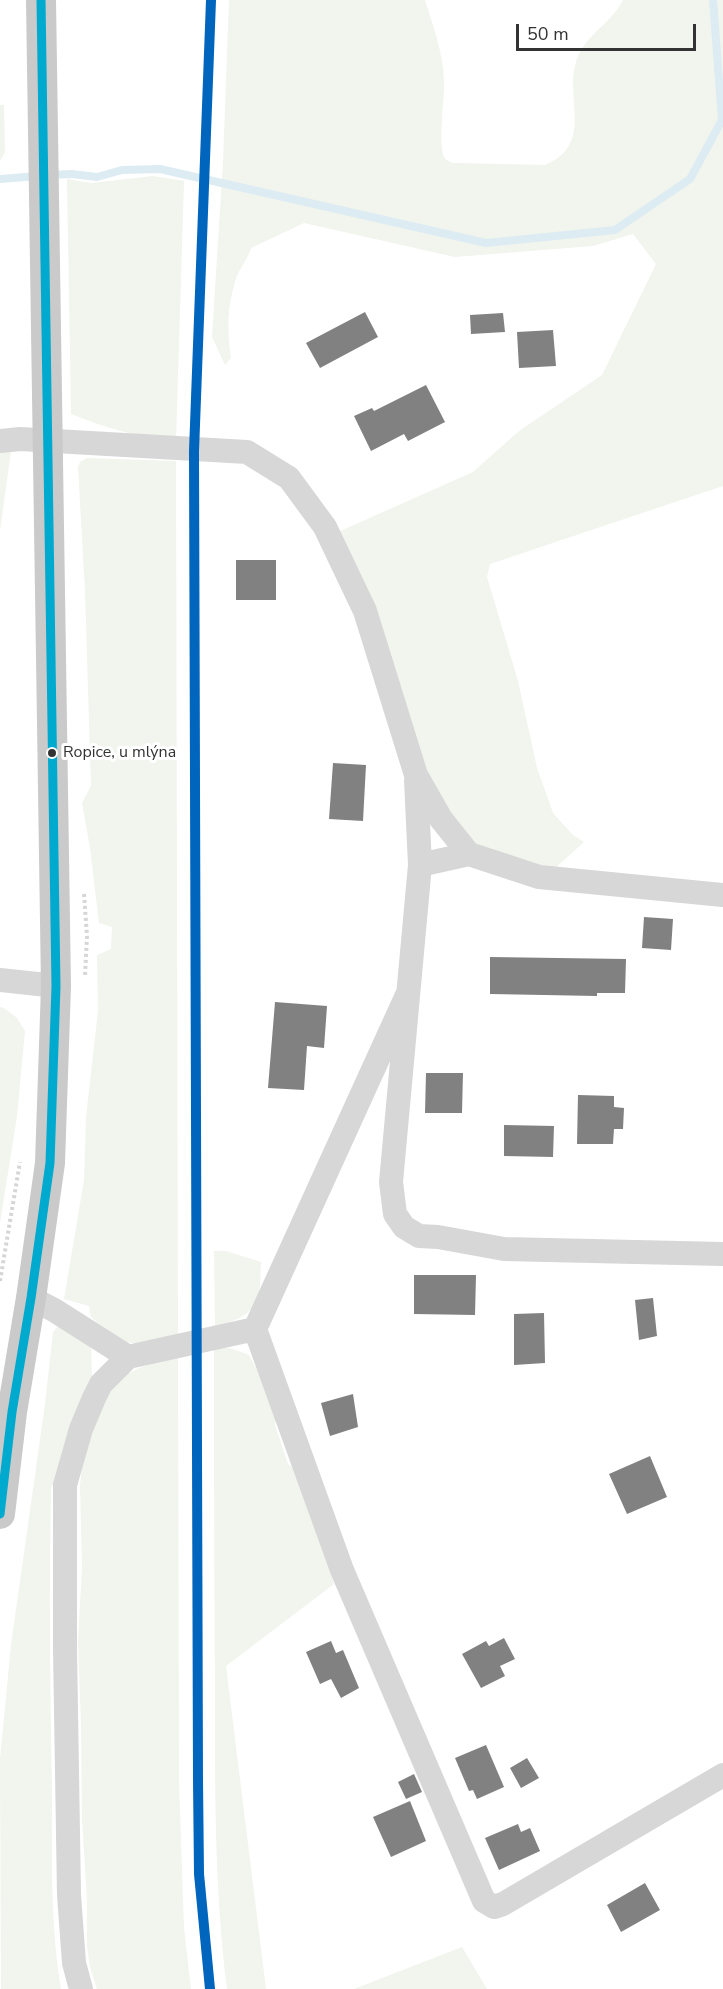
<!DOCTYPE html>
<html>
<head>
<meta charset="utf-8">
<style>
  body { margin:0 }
  #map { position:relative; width:723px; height:1989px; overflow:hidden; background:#fff; font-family:"Nunito Sans",sans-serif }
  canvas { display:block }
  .scale { position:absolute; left:516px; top:24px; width:180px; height:27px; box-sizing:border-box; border:3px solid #333; border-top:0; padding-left:8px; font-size:18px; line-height:21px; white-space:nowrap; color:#333; -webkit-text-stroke:4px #fff; paint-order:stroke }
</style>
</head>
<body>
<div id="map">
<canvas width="723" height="1989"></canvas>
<div class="scale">50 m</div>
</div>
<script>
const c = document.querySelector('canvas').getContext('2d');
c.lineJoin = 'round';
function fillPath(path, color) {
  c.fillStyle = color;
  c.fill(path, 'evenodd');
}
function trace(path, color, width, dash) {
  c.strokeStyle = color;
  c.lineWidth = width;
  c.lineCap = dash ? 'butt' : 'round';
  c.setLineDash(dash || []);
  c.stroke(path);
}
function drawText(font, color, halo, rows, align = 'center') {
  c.font = font + ' "Nunito Sans",sans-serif';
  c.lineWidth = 6;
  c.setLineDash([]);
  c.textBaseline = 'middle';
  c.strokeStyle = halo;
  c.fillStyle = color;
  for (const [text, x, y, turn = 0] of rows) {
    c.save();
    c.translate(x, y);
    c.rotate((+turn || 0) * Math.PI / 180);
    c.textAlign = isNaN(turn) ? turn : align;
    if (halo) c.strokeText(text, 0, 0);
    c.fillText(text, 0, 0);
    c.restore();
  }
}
const green = new Path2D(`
  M229 0H425C433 26 444 55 444 83 444 102 439 137 443 154 444 159 448 161 453 163L545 165C598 143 560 94 579 54 589 33 613 21 623 0H723V486L490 564 487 577 518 681 537 768 553 813 573 835 584 842 553 870 498 857 466 839 437 798 338 532 473 472 519 431 602 375 656 264 633 234 593 246 455 257 304 223 251 248C248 260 238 269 235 282 227 307 227 333 231 358L225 365 212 337 223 162Z
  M0 105H4L5 152 0 161Z
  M153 176 184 181 176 440C139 438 106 428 71 414L67 179 91 183Z
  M11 451 0 531V452Z
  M87 458 176 461 178 1336C159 1341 136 1349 117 1338 108 1333 99 1324 91 1317L89 1306 64 1299 84 1180 86 1117 98 1011 97 955 111 949 112 927 99 923 90 848 82 803 91 786 85 591 78 467 80 462Z
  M0 1007 4 1008 17 1018 25 1031 17 1116 0 1223Z
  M214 1251H226L261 1262C260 1273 261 1287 258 1297 253 1315 231 1323 215 1326Z
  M59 1325 91 1342 92 1380 56 1481 51 1487C49 1587 50 1688 52 1788 52 1856 50 1923 61 1989H1L0 1759 11 1645 45 1404 53 1332Z
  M214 1348H230L249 1355 257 1370 276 1416 275 1425 288 1464 299 1472 334 1584 226 1666 266 1989H227C214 1887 215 1783 215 1680 214 1569 214 1459 214 1348Z
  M178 1354 179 1782 184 1928 191 1989H97L90 1967 87 1947V1900L82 1819 81 1722 78 1643 82 1567 80 1485 83 1458 101 1405 120 1378 139 1368Z
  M462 1947 487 1989H354Z`);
const stream = new Path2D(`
  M49 175 72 174 97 177 122 170 160 169 486 243 615 230 690 179 722 120 713 0
  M0 179 38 176`);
const building = new Path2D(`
  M365 312 378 337 320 368 306 343Z
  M503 313 505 332 471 334 470 315Z
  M553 330 556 366 519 368 517 332Z
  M426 385 445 422 408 441 404 434 371 451 354 416 372 408 374 411Z
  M236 560H276V600H236Z
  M333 763 366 765 363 821 329 819Z
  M644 917 673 919 671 950 642 948Z
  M490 957 626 959 625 993H597V996L490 994Z
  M275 1002 327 1006 324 1048 307 1046 304 1090 268 1088Z
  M426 1073H463L462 1113H425Z
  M578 1095 614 1096V1107L624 1108 623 1129H614L613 1144H577Z
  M504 1125 554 1126 553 1157 504 1156Z
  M414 1275H476L475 1315 414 1314Z
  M653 1298 657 1336 639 1340 635 1300Z
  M544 1313 545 1363 514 1365V1314Z
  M353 1394 358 1427 330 1436 321 1403Z
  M650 1456 667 1497 627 1514 609 1474Z
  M504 1638 515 1659 500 1666 505 1676 481 1688 462 1654 486 1641 489 1646Z
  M331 1641 336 1653 343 1650 359 1688 341 1698 331 1679 320 1684 306 1652Z
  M486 1745 504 1787 477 1799 473 1790 469 1791 455 1758Z
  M527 1758 539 1778 521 1788 510 1768Z
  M414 1774 422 1792 406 1799 398 1782Z
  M410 1801 426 1841 391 1857 373 1817Z
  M518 1824 521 1832 530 1828 540 1851 499 1870 485 1838Z
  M645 1883 660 1910 621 1932 607 1905Z`);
const path = new Path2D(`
  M84 894 87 936 85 976
  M0 1281 20 1162`);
const minor = new Path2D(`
  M0 441 20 439 247 452 289 478 325 527 365 611 416 775 441 819 469 854 539 877 723 895
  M416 780 420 865 469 854
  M420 865 391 1182 395 1214 404 1227 419 1236 438 1237 504 1249 723 1254
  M0 980 56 986
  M407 995 255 1329 342 1570 484 1901 494 1907 503 1904 723 1775
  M31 1298 54 1310 128 1357 255 1329
  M81 1989 74 1963 69 1895 65 1649V1485L81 1429 94 1398 101 1384 128 1357`);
const major = new Path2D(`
  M0 1514 12 1412 31 1298 50 1163 56 986 41 0`);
const bus1 = new Path2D(`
  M0 1514 12 1412 31 1298 50 1163 56 986 41 0`);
const rail1 = new Path2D(`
  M210 1989 199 1874 198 1780 194 451 211 0`);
const markers = [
  [52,753,5,"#333"]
];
const busNames = [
  ["Ropice, u mlýna",63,753]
];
fillPath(green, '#f1f5ed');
trace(stream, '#ddebf3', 8);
fillPath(building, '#818181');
trace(path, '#d6d6d6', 4, [3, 3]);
trace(minor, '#d7d7d7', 24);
trace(major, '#cacaca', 30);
trace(bus1, '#00a9ce', 9);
trace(rail1, '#0065bd', 10);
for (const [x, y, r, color] of markers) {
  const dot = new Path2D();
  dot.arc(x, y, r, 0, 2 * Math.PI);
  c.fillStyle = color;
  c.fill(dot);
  trace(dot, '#fff', 2);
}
drawText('16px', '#333', '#fff', busNames, 'left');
</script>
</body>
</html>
